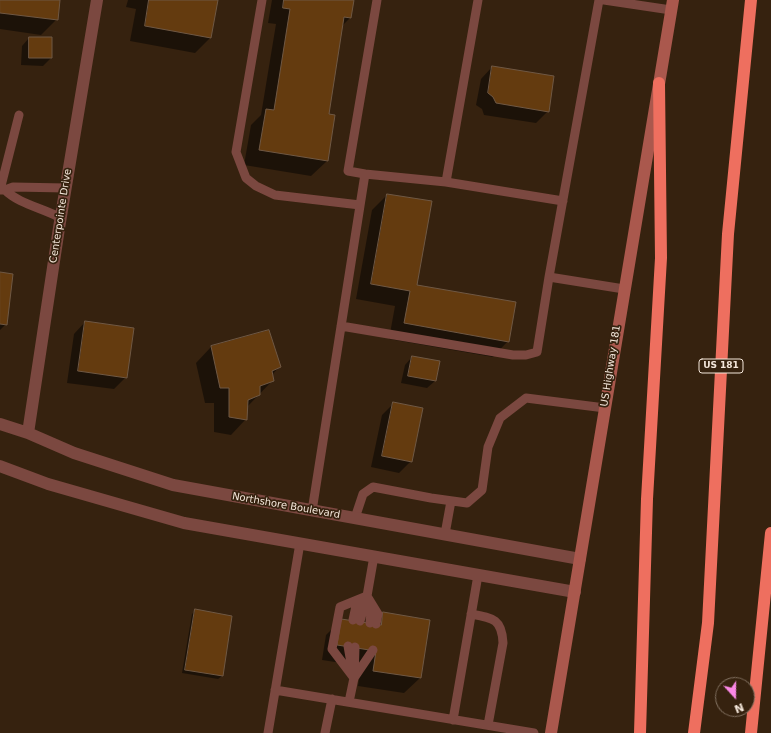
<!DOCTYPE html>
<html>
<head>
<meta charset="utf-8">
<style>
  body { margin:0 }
  #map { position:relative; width:771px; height:733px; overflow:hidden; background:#36220f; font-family:"DejaVu Sans",sans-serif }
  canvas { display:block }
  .north { position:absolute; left:715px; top:677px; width:40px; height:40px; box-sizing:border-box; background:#36220f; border:1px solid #827161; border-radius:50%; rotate:159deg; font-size:11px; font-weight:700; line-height:16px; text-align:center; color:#f4e7db }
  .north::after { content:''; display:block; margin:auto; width:14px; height:18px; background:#fb87e5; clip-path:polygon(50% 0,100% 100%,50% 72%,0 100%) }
</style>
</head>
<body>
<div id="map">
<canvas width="771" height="733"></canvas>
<div class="north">N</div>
</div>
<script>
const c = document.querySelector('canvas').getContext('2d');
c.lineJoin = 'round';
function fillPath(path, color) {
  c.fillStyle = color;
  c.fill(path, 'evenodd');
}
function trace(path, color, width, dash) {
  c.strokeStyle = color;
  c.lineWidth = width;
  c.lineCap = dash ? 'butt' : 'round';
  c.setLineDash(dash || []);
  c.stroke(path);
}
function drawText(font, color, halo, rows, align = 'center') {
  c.font = font + ' "DejaVu Sans",sans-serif';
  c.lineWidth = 3.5;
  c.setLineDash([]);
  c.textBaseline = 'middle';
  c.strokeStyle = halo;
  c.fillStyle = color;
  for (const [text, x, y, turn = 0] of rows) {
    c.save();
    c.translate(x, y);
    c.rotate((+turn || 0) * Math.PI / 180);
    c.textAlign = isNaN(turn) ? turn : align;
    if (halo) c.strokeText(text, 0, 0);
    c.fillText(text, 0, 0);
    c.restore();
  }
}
const shadow = new Path2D(`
  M0 0H59L57 19 41 35 0 29Z
  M128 0H217L210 38 195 53 130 41 136 9 126 7Z
  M272 0H355L353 2 350 18 342 26 327 115V161L311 176 244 165 251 125 261 115 276 24 268 23Z
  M29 38 51 58 43 66 21 65 22 46Z
  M492 67 548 111 536 123 484 115 482 109 476 105 481 79Z
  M387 195 416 286 508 341 493 357 389 339 395 306 356 299 372 210Z
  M0 273 6 324 0 330Z
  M85 322 126 377 114 389 67 383 74 334Z
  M269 331 279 367 272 375 273 380 247 407 246 419 231 435 214 432V403H205L196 363 211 347Z
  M412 357 435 381 427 388 401 383 405 365Z
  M393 404 411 461 399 473 371 467 382 415Z
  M195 611 222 676 218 679 182 673 192 614Z
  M383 613 420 678 404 693 358 686 361 666 322 660 326 635 341 620 372 624Z`);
const building = new Path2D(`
  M0 0H60L58 20 0 13Z
  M149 0H218L211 38 145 26Z
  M284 0H354L351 18 344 17 329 114 335 115 328 161 259 150 266 109 274 110 290 9 283 8Z
  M29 37H52V58H29Z
  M492 66 554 76 549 112 496 103 493 97 488 93Z
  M387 194 432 201 417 285 516 302 509 342 404 323 410 291 371 284Z
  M0 272 13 274 7 325 0 324Z
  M85 321 134 328 127 378 78 371Z
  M269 330 281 367 272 371 274 381 260 386V395L248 400 247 420 229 417V388H220L211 346Z
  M412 356 440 361 436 381 408 376Z
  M393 402 423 408 412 462 382 456Z
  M195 609 232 616 223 676 185 670Z
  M383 612 430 620 421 678 373 671 376 651 337 645 341 619 381 625Z`);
const service = new Path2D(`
  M262 0 236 152 246 178 256 186 275 195 360 205
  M478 0 446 182 563 201
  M599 0 549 277 624 289
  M604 0 671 10
  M365 174 348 171 377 0
  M0 190 19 115
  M0 190H5L13 187 66 188
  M5 190C19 204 43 208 61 218
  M341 326 513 355H526L537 352 549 277
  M312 511 365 174 446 182
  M355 518 363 494 373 487 431 498 467 503 482 490 488 447 500 418 526 398 605 408
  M445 534 451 501
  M367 596 378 614 376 624
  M369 603 371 612 370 623
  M471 614C493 618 502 619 503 643L488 725
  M353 620 356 606 363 599
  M360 621 367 596 374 556
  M348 646 351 663
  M354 678 332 649 340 607 367 596
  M354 678 373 650
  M275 690 534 733
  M349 702 354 678 355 647
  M453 720 478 575
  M268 733 300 543
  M325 733 332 699`);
const minor = new Path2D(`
  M0 424 28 433 74 453 173 485 580 559
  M28 433 59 228 97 0
  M0 466 48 484 184 523 575 592`);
const secondary = new Path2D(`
  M551 733 673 0`);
const motorway = new Path2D(`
  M640 733 647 499 661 258 659 83
  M694 733 708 623 728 234 751 0
  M751 733 771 533`);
const shields = [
  [721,366,44]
];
const shieldNames = [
  ["US 181",721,366]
];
const streetNames = [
  ["Centerpointe Drive",61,216,-81],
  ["US Highway 181",611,366,-81],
  ["Northshore Boulevard",286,506,10]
];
fillPath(shadow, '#0007');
fillPath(building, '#643b0f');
trace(building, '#6f5844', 1);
trace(service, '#7b4840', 9);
trace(minor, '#7b4840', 12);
trace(secondary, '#aa584d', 12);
trace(motorway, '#ee6f5f', 12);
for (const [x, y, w] of shields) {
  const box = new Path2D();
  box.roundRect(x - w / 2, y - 7, w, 14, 3);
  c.fillStyle = '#36220f';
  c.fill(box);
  trace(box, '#f4e7db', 1);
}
drawText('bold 9px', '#f4e7db', null, shieldNames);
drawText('10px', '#f4e7db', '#36220f', streetNames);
</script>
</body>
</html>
